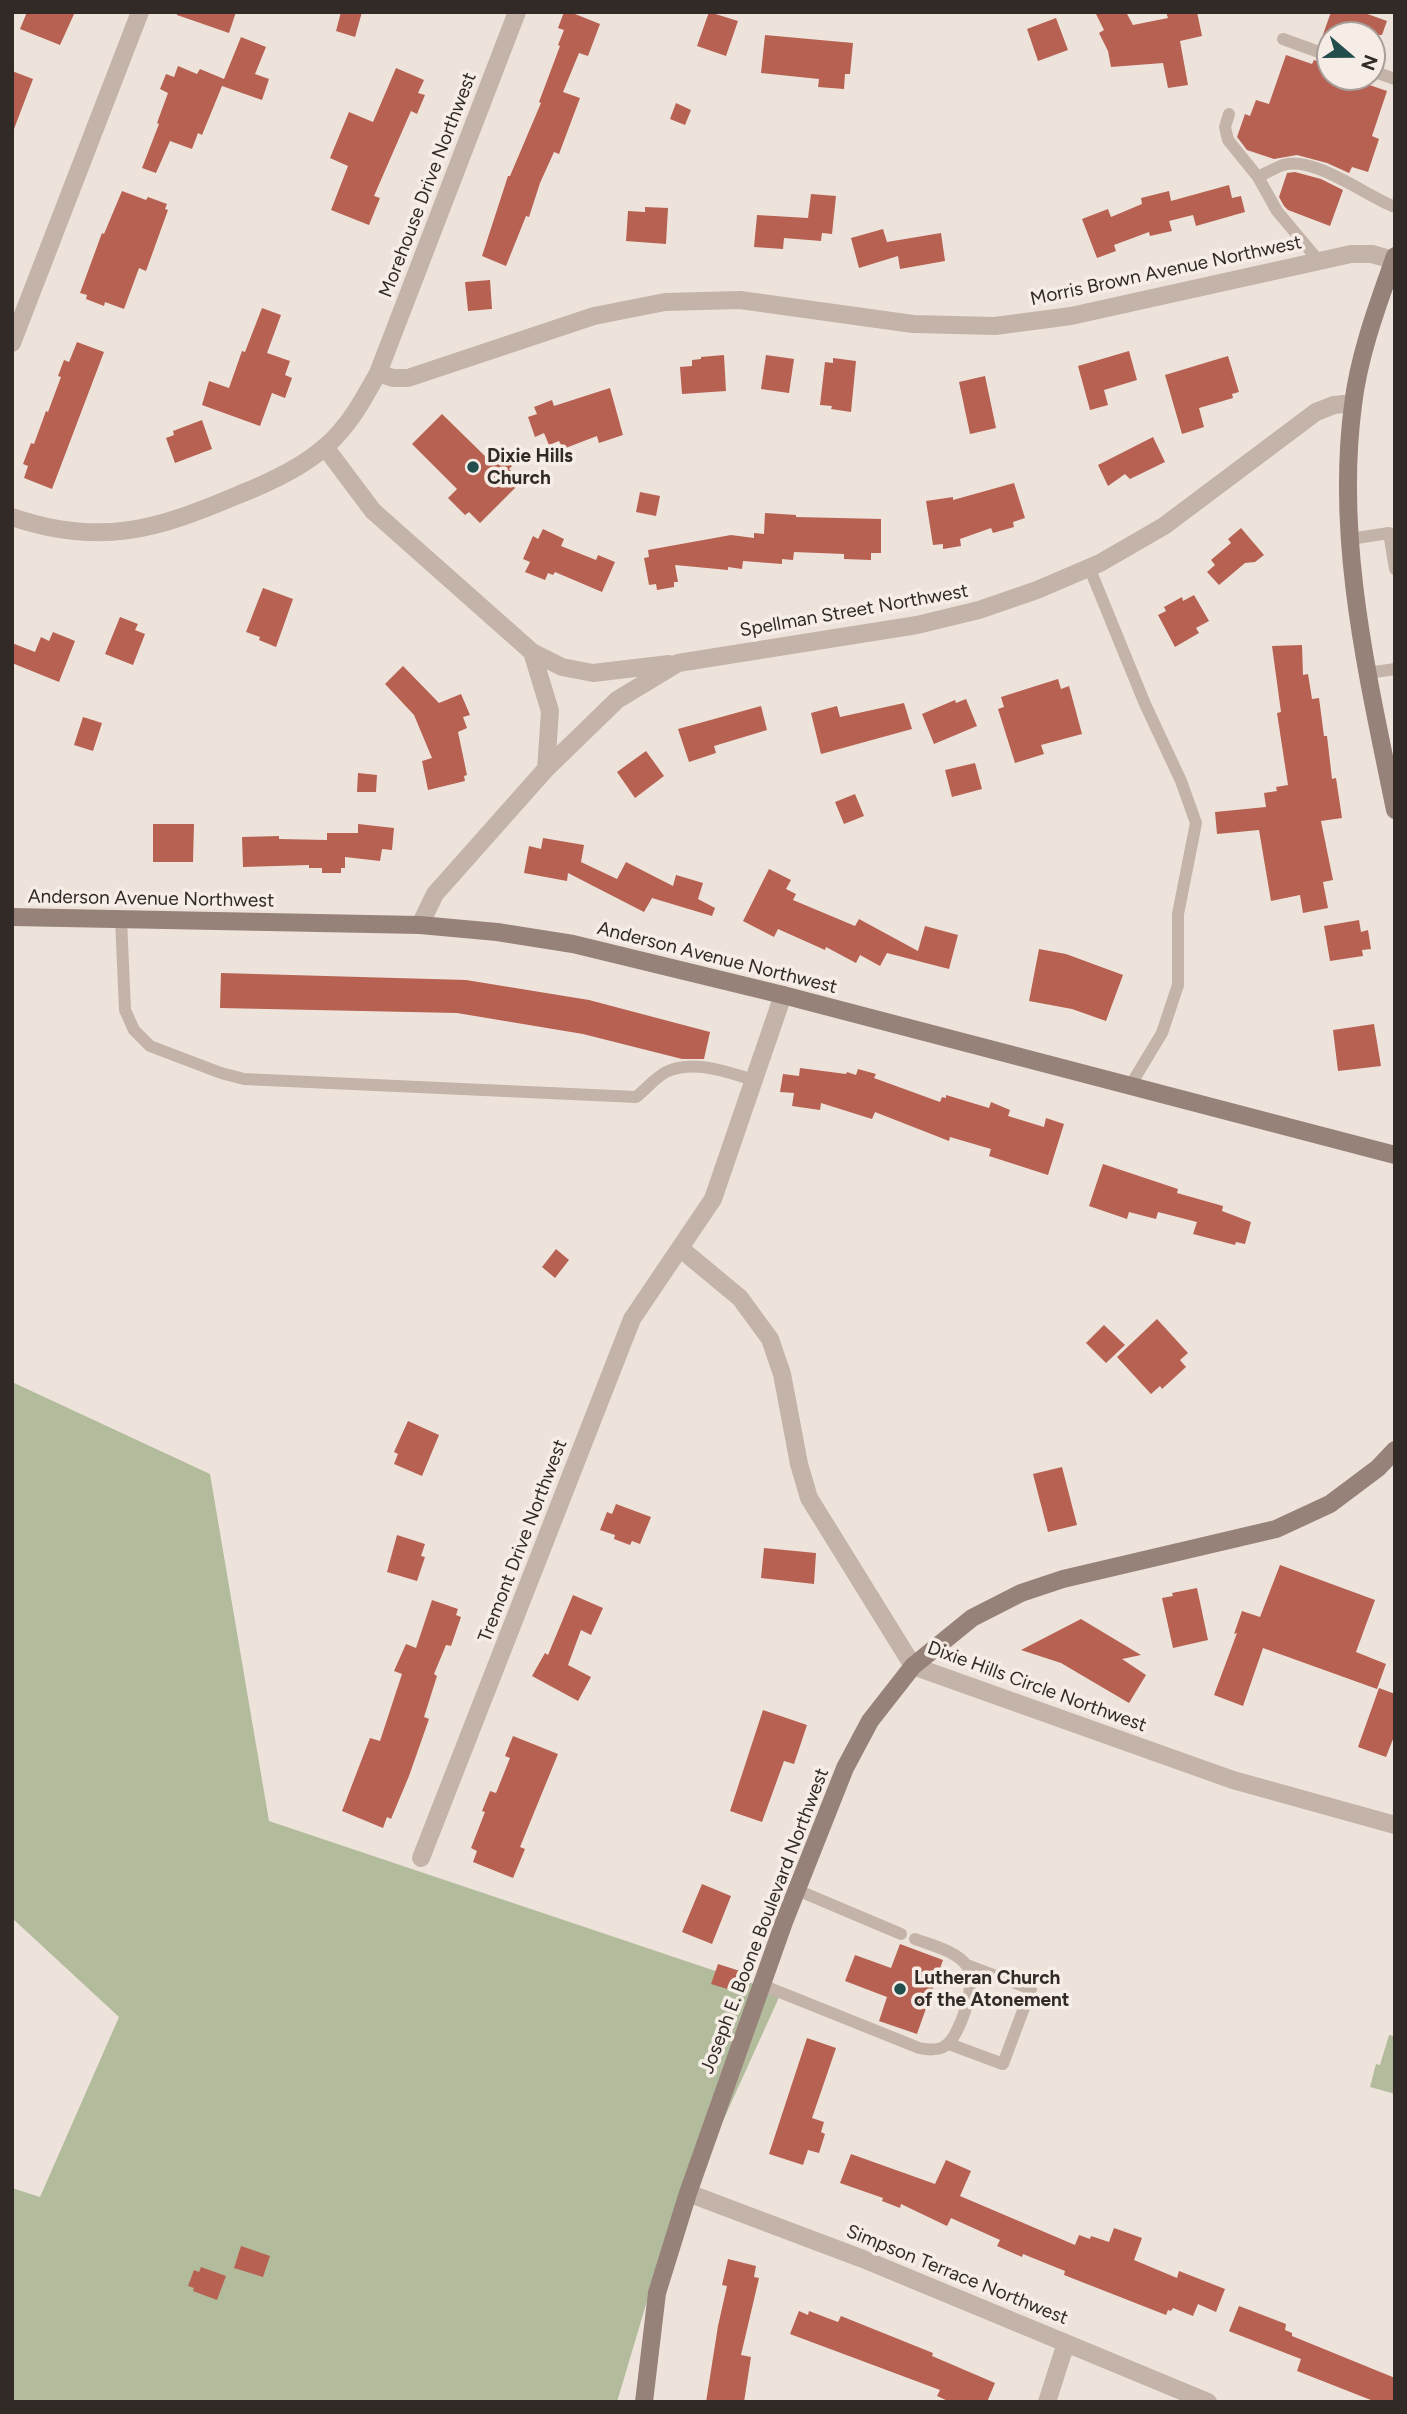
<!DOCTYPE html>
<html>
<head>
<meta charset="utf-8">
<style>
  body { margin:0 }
  #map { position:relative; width:1407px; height:2414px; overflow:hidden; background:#eee3db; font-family:Figtree,sans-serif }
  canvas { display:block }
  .frame { position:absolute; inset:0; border:14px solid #322a27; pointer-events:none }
  .north { position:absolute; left:1316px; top:21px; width:70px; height:70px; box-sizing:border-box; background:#f6ede6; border:2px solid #a89f9a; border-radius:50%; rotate:110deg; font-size:19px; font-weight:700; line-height:28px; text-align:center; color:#322a27 }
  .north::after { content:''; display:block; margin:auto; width:24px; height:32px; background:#224e4d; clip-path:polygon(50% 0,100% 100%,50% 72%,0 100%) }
</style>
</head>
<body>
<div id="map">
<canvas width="1407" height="2414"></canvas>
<div class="frame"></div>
<div class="north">N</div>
</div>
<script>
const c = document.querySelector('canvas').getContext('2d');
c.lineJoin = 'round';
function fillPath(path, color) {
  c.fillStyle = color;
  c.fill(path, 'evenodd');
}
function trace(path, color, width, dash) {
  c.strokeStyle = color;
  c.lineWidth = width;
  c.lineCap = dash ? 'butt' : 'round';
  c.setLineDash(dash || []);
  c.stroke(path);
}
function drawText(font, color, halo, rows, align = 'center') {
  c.font = font + ' Figtree,sans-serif';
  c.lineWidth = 7;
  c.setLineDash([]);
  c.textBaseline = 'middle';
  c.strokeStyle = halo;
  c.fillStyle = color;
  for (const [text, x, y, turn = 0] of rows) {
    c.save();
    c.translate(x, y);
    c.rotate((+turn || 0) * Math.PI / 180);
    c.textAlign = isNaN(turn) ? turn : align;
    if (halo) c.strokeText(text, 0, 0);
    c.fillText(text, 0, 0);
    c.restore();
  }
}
const green = new Path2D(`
  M12 1382 210 1474 269 1821 781 1993 658 2264 617 2402H12V2188L40 2197 119 2017 12 1918Z
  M1389 2035 1395 2036V2094L1370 2087 1376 2064 1380 2065Z`);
const building = new Path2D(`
  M27 12H75L60 45 20 29Z
  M177 12H236L229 33 177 15Z
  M341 12H362L355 37 336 31Z
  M564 12H570L600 24 588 56 579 53 563 92 580 98 559 154 554 152 540 183 529 217 526 216 506 266 482 256 508 176H510L541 103 539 102 560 46 558 45 564 30 558 28Z
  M709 12 738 21 726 56 697 46Z
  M1095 12H1126L1133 25 1168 18 1166 12H1197L1202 36 1180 41 1188 85 1168 88 1163 63 1111 67 1108 51 1099 33 1104 30Z
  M1331 12H1362L1387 21 1382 35H1330V47L1320 43Z
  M1056 18 1068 50 1038 61 1027 29Z
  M765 35 853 43 850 74H845L844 89 818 87 819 79 761 73Z
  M241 37 266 47 255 74 269 79 262 100 222 86 202 135 198 133 192 149 170 141 156 173 142 168 159 124 157 123 168 93 160 89 166 74 174 77 178 66 197 74 200 69 224 79Z
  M1286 55 1312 64 1314 60 1330 65V77H1346L1387 91 1372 136 1379 139 1368 172 1352 167 1349 173 1327 163 1297 155 1274 159 1247 150 1237 137 1245 114 1250 116 1256 100 1269 104Z
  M396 68 424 80 418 93 425 95 417 114 411 111 374 196 380 198 369 225 331 210 348 166 330 158 349 112 373 122Z
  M12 71 33 79 14 129 12 128Z
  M676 103 691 110 685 125 670 119Z
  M1295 172 1321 179 1343 190 1330 226 1288 210 1284 206 1279 197 1287 173Z
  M1229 185 1232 198 1241 196 1245 212 1196 226 1193 215 1169 221 1172 231 1150 236 1149 232 1114 245 1116 251 1097 258 1082 219 1108 209 1111 217 1142 204 1141 198 1169 191 1171 201Z
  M122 191 146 200 148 197 167 204 165 209 168 210 146 271 139 268 124 309 105 302 104 306 86 299 87 295 80 293 102 233 104 234Z
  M811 194 836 196 832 234 822 233 821 241 784 238 783 249 754 247 757 215 808 218Z
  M645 207 668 208 666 244 626 241 628 211 645 212Z
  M883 229 887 242 941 233 945 261 900 269 898 256 859 268 851 238Z
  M490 280 492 309 468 311 465 282Z
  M262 308 281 315 267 353 290 361 285 375 292 378 285 398 272 393 260 426 202 405 209 381 229 388 242 351 245 352Z
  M77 342 104 352 52 489 24 478 28 466 23 464 31 443 34 444 46 411 48 412 61 377 58 376 64 360 69 362Z
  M1129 351 1137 380 1104 390 1108 405 1090 410 1078 366Z
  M724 355 726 391 682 394 680 367 692 366V360L701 359V357Z
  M766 355 794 359 789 393 761 389Z
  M1228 356 1239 392 1232 394 1233 398 1199 408 1204 427 1182 434 1165 375Z
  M833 358 856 361 851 412 831 409 832 406 820 405 825 362 833 363Z
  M985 376 996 428 970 434 959 382Z
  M610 388 623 435 599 443 597 436 563 449 559 441 549 445 544 433 535 437 528 417 537 414 534 407 552 400 554 406Z
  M442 414 487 458 495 449 512 466 509 469 522 481 480 523 469 512 465 515 448 498 457 489 412 444Z
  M202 420 212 449 175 463 166 438 174 435 173 431Z
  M1153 437 1165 462 1130 479 1125 474 1108 486 1098 465Z
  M1014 483 1025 518 1013 522 1014 527 993 533 991 528 960 539 961 546 943 549V544L933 545 926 501 953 497V500Z
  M640 492 660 496 656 516 636 512Z
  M765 513 796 515V517L881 519V553H871V560L844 559V554L794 552 793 560 782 559V564L743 561 742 569 728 567V570L675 565 678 582H674V587L657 590 656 584 649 585 644 558 649 557 648 550 731 535 754 538V533L764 534Z
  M1241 528 1264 555 1255 562 1245 563 1219 585 1207 572 1215 565 1211 560 1231 543 1228 539Z
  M543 529 564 539 561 546 596 560 598 555 615 562 602 592 555 572 553 575 548 573 545 580 525 572 530 562 523 559 533 536 538 539Z
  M263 588 293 599 276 647 259 640 260 637 246 632Z
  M1194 595 1209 621 1196 628 1199 633 1175 647 1158 615 1166 611 1164 607 1182 597 1183 601Z
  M120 617 138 624 135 630 145 634 133 665 105 654Z
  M53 632 75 641 59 682 12 663V643L35 652 41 637 49 641Z
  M1302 645 1303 675 1308 674 1312 699 1319 698 1324 736H1327L1332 779 1336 778 1342 818 1321 821 1333 880 1323 882 1328 908 1303 913 1300 895 1271 901 1259 830 1217 834 1215 812 1266 807 1264 793 1277 791 1276 787 1288 785 1277 713 1281 712 1272 646Z
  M403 666 439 703 461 694 470 715 463 717 467 728 458 732 467 775 464 776 465 781 428 790 422 761 432 758 414 715 385 684Z
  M1058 679 1061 689 1069 686 1082 734 1041 745 1044 754 1015 763 998 709 1004 707 1001 697Z
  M966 699 977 726 934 744 922 714 955 700 956 703Z
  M904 703 912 729 821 754 811 713 837 706 840 717Z
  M761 706 767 730 714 746 716 753 689 762 678 729Z
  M83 717 102 723 93 751 74 745Z
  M646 751 664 776 635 798 617 772Z
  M975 763 982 789 952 797 945 770Z
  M358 773 377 775 376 792H357Z
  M855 794 864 816 844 824 835 802Z
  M153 824H194L193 862H153Z
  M358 824 394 828 392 850 382 849 380 861 345 857V868H341V873H322V868H309V865L243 867 242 837 279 836V839L327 840V833H358Z
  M543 838 584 845 581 862 617 879 626 862 673 886 676 875 703 883 698 899 715 908 712 916 652 898 644 912 568 873 567 881 524 873 529 846 541 849Z
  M769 869 791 880 786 889 796 894 793 900 855 926 859 919 918 951 925 926 958 935 949 969 887 953 880 966 860 955 856 963 826 947 825 950 778 929 774 937 743 921Z
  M1359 920 1361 932 1368 930 1371 949 1362 950 1363 956 1330 961 1324 926Z
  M1039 949 1066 954 1123 975 1106 1021 1072 1009 1029 1001Z
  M221 973 466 980 589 1000 710 1032 704 1059H682L583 1034 457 1013 220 1008Z
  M1374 1024 1381 1066 1338 1071 1333 1030Z
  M800 1068 846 1074 847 1072 856 1075 858 1069 876 1074 874 1078 940 1102 942 1097 946 1098V1095L989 1108 991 1102 1010 1110 1008 1116 1044 1127 1046 1118 1064 1124 1048 1175 989 1156 991 1149 950 1137 949 1141 875 1112 872 1119 821 1103 820 1110 792 1106 794 1093 780 1092 783 1074 799 1076Z
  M1103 1164 1178 1189 1177 1193 1223 1206 1222 1211 1251 1222 1245 1244 1236 1242 1235 1245 1193 1234 1197 1222 1158 1212 1156 1219 1129 1212 1127 1219 1089 1206Z
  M556 1249 569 1260 555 1278 542 1267Z
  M1157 1319 1188 1353 1180 1360 1186 1367 1162 1389 1160 1386 1151 1394 1117 1357Z
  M1104 1325 1125 1345 1106 1363 1086 1343Z
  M408 1421 439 1435 422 1476 394 1464 398 1454 394 1452Z
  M1062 1467 1077 1525 1048 1532 1033 1474Z
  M616 1504 651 1517 640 1544 632 1541 630 1545 614 1539 615 1535 600 1530 607 1512 612 1514Z
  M397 1535 425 1544 421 1556 425 1557 417 1581 387 1572Z
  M764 1548 816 1553 814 1584 761 1578Z
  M1280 1565 1375 1600 1356 1652 1386 1664 1377 1689 1263 1648 1243 1706 1214 1695 1237 1633 1234 1634 1242 1611 1260 1617Z
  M1197 1588 1208 1640 1173 1648 1162 1598 1173 1596 1172 1593Z
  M573 1595 603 1608 591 1635 581 1630 568 1665 591 1677 578 1701 532 1676 545 1653 548 1655Z
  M432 1600 458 1609 456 1615 461 1617 451 1646 446 1645 434 1674 437 1676 424 1717 429 1719 409 1776 391 1819 387 1817 383 1828 342 1811 370 1738 380 1741 402 1674 394 1671 406 1644 416 1648Z
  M1081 1619 1141 1655 1122 1659 1146 1675 1129 1703 1061 1663 1021 1650Z
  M1379 1688 1395 1694V1734L1386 1757 1358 1747Z
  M763 1710 807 1725 794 1764 784 1761 762 1822 730 1811Z
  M513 1736 558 1754 520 1847 525 1849 513 1878 473 1862 477 1851 471 1848 485 1812 482 1811 490 1791 496 1793 510 1758 505 1756Z
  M702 1884 731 1896 712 1944 682 1932Z
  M900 1944 943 1960 917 2034 879 2021 887 1997 845 1981 855 1955 891 1968Z
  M718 1964 740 1971 734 1991 711 1984Z
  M807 2038 836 2048 812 2118 824 2122 821 2132 825 2134 819 2153 808 2150 803 2165 769 2154Z
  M851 2154 935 2184 946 2160 971 2171 960 2196 1075 2245 1079 2235 1090 2239 1091 2236 1109 2242 1114 2228 1142 2238 1134 2260 1177 2278 1179 2271 1225 2289 1216 2312 1198 2304 1193 2316 1173 2308 1171 2311 1168 2310 1166 2315 1064 2275 1065 2271 1023 2254 1022 2257 997 2246 1000 2240 951 2218 947 2226 901 2204 900 2208 882 2201 883 2198 840 2183Z
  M241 2246 270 2256 263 2277 234 2268Z
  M728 2259 756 2266 754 2277 759 2278 741 2355 751 2357 744 2402H706L718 2326 727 2286 722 2285Z
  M201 2267 226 2276 217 2300 193 2291 194 2288 188 2286 194 2270 199 2272Z
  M1239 2306 1286 2324 1285 2330 1292 2333V2336L1395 2378V2402H1376L1297 2371 1301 2359 1231 2332 1229 2331Z
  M799 2311 808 2315 809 2311 838 2322 841 2316 933 2353 932 2356 995 2383 987 2402H950L937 2396 940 2390 790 2334Z`);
const lane = new Path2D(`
  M1283 39 1330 56
  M1372 71 1395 79
  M1229 114 1225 127 1228 140 1258 177 1277 211 1319 261
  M1258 177C1266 173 1275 168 1283 165 1313 155 1366 196 1395 207
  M1350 539 1389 533 1395 569
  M1089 567 1145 704 1181 781 1196 823 1178 914V985L1162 1033 1130 1086
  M1368 673 1395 669
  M121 919 125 1010 134 1030 150 1046 221 1073 244 1079 636 1097C645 1090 656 1077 666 1072 693 1059 728 1072 753 1080
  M797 1890 901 1934
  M762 1985 919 2048C928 2050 937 2051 945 2046 960 2037 978 1981 967 1966 957 1951 931 1945 915 1939
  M949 2044 1003 2064 1031 1989 967 1965`);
const street = new Path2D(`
  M12 343 140 12
  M378 373 393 378H408L594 316 665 302 740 300 913 324 995 326 1071 316 1351 254H1372L1393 260
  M325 447 373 511 532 652 562 667 593 673 669 664
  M12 517C99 547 156 530 238 495 266 484 303 467 326 446 349 426 363 400 378 373L517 12
  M532 652 550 711 546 769
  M420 925 435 894 546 769 617 700 678 663 917 625 979 610 1037 590 1100 563 1164 526 1316 412 1334 405 1353 403
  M681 1249 740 1298 770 1339 782 1374 799 1464 809 1498 913 1666 1233 1780 1395 1825
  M421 1858 632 1319 713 1199 783 995
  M688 2193 863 2259 1208 2402
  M1047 2402 1066 2343`);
const secondary = new Path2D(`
  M1395 256C1378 304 1359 354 1353 405 1335 541 1368 677 1395 810
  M12 917 420 925 497 932 573 944 783 995 1395 1155
  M644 2402 657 2293 688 2193 784 1922 845 1768 870 1721 913 1666 972 1618 1021 1593 1063 1579 1276 1529 1330 1504 1378 1468 1395 1450`);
const markers = [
  [473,467,7,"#224e4d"],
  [900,1989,7,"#224e4d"]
];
const streetNames = [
  ["Morehouse Drive Northwest",428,185,-69],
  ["Morris Brown Avenue Northwest",1166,271,-12],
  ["Spellman Street Northwest",854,611,-10],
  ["Anderson Avenue Northwest",151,899,1],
  ["Anderson Avenue Northwest",717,958,14],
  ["Tremont Drive Northwest",523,1541,-69],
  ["Dixie Hills Circle Northwest",1037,1687,20],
  ["Joseph E. Boone Boulevard Northwest",765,1921,-69],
  ["Simpson Terrace Northwest",957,2275,22]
];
const poiNames = [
  ["Dixie Hills",487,456],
  ["Church",487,478],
  ["Lutheran Church",914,1978],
  ["of the Atonement",914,2000]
];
fillPath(green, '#b3bb9d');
fillPath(building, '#b66151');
trace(lane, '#c4b3a8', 12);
trace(street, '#c4b3a8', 18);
trace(secondary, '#97827a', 18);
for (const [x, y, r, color] of markers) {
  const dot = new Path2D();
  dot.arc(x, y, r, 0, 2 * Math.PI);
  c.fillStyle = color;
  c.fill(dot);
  trace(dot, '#f6ede6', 2.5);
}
drawText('19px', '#322a27', '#f6ede6', streetNames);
drawText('bold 19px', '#322a27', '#f6ede6', poiNames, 'left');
</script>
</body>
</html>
